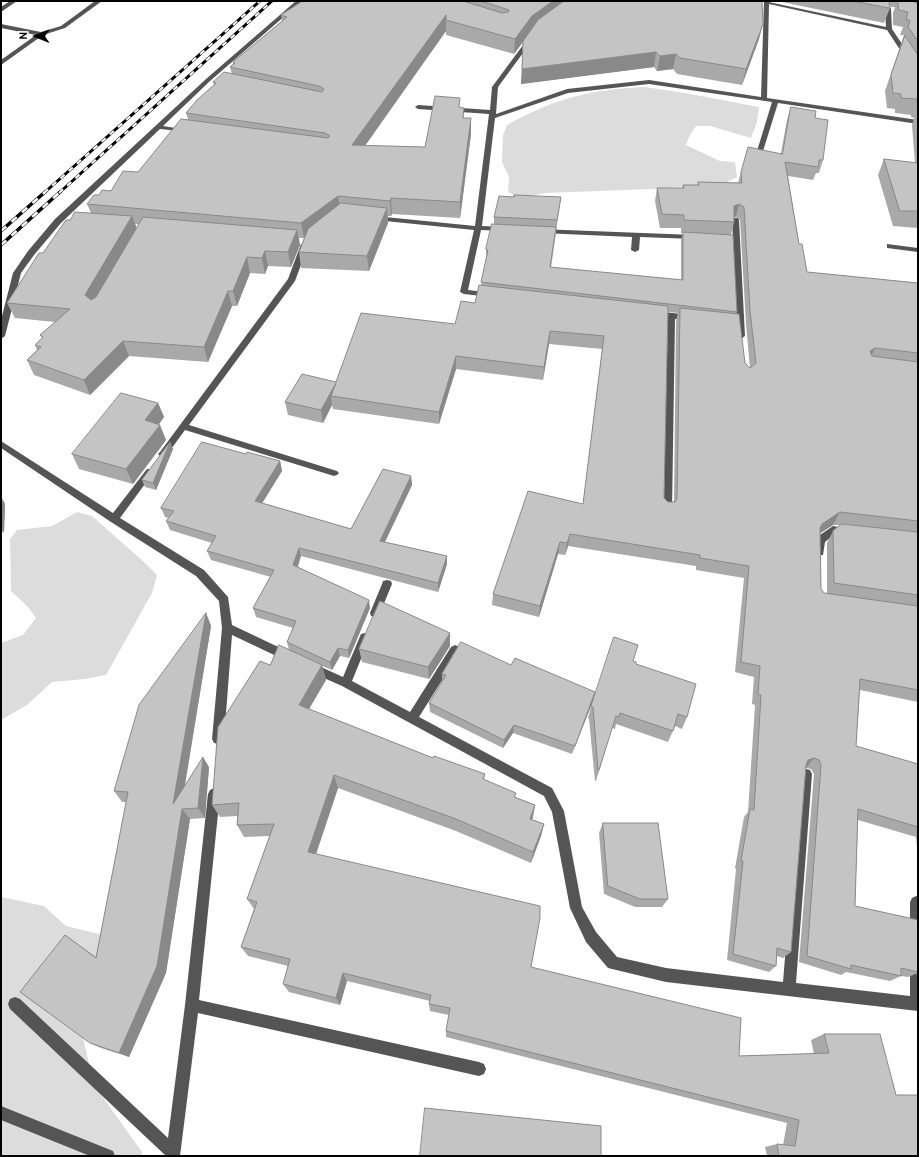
<!DOCTYPE html>
<html>
<head>
<meta charset="utf-8">
<style>
  body { margin:0 }
  #map { position:relative; width:919px; height:1157px; overflow:hidden; background:#fff; font-family:Overpass,sans-serif }
  canvas { display:block }
  .frame { position:absolute; inset:0; border:2px solid #000; pointer-events:none }
  .north { position:absolute; left:16px; top:16px; width:40px; height:40px; -webkit-text-stroke:3px #fff; paint-order:stroke; rotate:271deg; font-size:11px; font-weight:700; line-height:16px; text-align:center; color:#000 }
  .north::after { content:''; display:block; margin:auto; width:14px; height:18px; background:#000; clip-path:polygon(50% 0,100% 100%,50% 72%,0 100%) }
</style>
</head>
<body>
<div id="map">
<canvas width="919" height="1157"></canvas>
<div class="frame"></div>
<div class="north">N</div>
</div>
<script>
const c = document.querySelector('canvas').getContext('2d');
c.lineJoin = 'round';
function fillPath(path, color) {
  c.fillStyle = color;
  c.fill(path, 'evenodd');
}
function trace(path, color, width, dash) {
  c.strokeStyle = color;
  c.lineWidth = width;
  c.lineCap = dash ? 'butt' : 'round';
  c.setLineDash(dash || []);
  c.stroke(path);
}
const green = new Path2D(`
  M645 87 685 93 759 107 757 122 751 138 710 126H696L689 137 686 145 720 161 735 162 737 177 725 183 653 189 545 193 520 198 508 192 509 177 502 162 503 135 507 125C553 99 591 89 645 87Z
  M77 512 92 516 144 562 157 575 152 593 106 675 85 679 52 682 27 705 1 720V643L23 635 36 618 28 607 11 591 10 539 17 530 52 526Z
  M1 897 44 906 66 926 107 936 83 1038 94 1085 142 1152 141 1156H1Z`);
const minor = new Path2D(`
  M10 1H17L1 12V7Z
  M95 1H102L65 28 43 35 1 65V60L36 35 1 28V24L41 32 61 26Z
  M296 1H302L210 81 163 126 188 130V132L160 129 61 223 34 255 21 273 5 336 1 339V320L13 273 28 251 55 219 206 79Z
  M764 1 886 27 885 9 881 1H887L891 9 892 29 918 68V75L916 74 887 30 769 4 767 98 918 120V124L778 103 763 151 760 153 757 151 772 102 649 84 568 93 495 118 482 226 504 227 508 229 504 231 481 230 468 290 493 293V297H490L464 294 460 292 474 230 375 220 371 218 375 216 475 226 489 114 418 109 415 107 418 105 490 110 492 87 529 37 534 38 498 87 496 114 567 89 649 80 761 97Z
  M732 218H738L739 220 745 336 741 339 737 336Z
  M539 229 694 235 698 237 694 239 640 237 639 250 635 252 631 250 632 237 542 233H539Z
  M301 244H304L308 246 295 281 189 425 337 471 339 473 337 475 334 476 185 430 166 456H160L158 454 160 452 288 279Z
  M887 244 918 248V252L887 248Z
  M655 311 690 315 694 318 690 321 675 319 672 510 670 513H664L662 510 667 318 652 316 651 314Z
  M1 441 113 513 147 469H153L155 471 153 473 120 518 204 570 228 597 232 625 293 654 294 657 293 660 289 662 232 635 224 739 222 743 218 744 214 743 212 739 222 628 219 601 196 576 111 522 1 448Z
  M833 526 849 529 851 532 849 535 846 536 835 534 825 542 823 555H817L815 552 817 537Z
  M387 580 391 581 392 584 380 613 379 616 375 617 371 616 370 613 382 584 383 581Z
  M365 633 369 634 370 637 352 681 410 712 451 647 455 645 459 647 460 650 459 653 419 717 552 788 564 811 582 907 596 932 617 957 666 968 783 982 800 774 802 770 806 769 810 770 812 774 796 983 910 996V960L912 955 917 953 918 1011 666 982 608 968 586 942 570 908 552 812 544 796 342 686 308 671 307 668 308 665 312 663 343 677 361 634Z
  M214 788 218 790 220 794 199 1000 479 1062 484 1064 486 1069 484 1074 479 1076 198 1013 180 1156H166L10 1009 8 1004 10 999 15 997 20 999 168 1138 185 1005 208 794 210 790Z
  M916 896 918 897V938H916L911 937 910 932V902L912 898Z
  M1 1106 113 1151 115 1156H90L1 1120Z`);
const railFar1 = new Path2D(`
  M44 193 260 1
  M59 193 272 1`);
const rail = new Path2D(`
  M1 231 45 192
  M1 245 60 192`);
const wall = new Path2D(`
  M303 1H762L759 39 742 85 677 74 673 69 657 71 654 67 521 84 523 42 514 54 446 35V31L365 146 425 147 460 107 464 118H471V134L460 218 392 214 391 216H388V223L369 271 301 268 299 252 304 238H299L300 245 291 267 268 266 265 274 250 273 237 306H232L208 362 129 356 90 395 34 375 27 360 37 350 35 345 42 338 40 335 55 322 15 318 7 303 43 253 70 220 91 213 87 204 99 195 111 191 138 172 188 119 186 113 214 85 213 82 232 74 230 67 233 64V62L282 21 281 15ZM135 224H139L137 228Z
  M777 1H918V228L893 226 878 175 884 159 915 163 912 125 914 118 911 117V115L895 113V109L887 108 885 91 904 35H900L903 27 893 25V13L895 7H891L889 4 890 8 884 23Z
  M791 107 815 118 823 160 819 173H816L813 180 788 176 799 244 807 272 918 283V702L860 690 856 746 918 764V858L916 837 858 820 855 906 918 920V973L908 977 901 976 890 981 846 972 841 975 799 962 814 774 811 769 806 768 791 952 783 958 777 956 776 966 769 972 727 960 736 869 735 868 744 817 748 812 755 705 752 704 754 677 735 672 744 578 696 570V566L568 546 565 555 558 554 539 617 492 605 493 594 583 504 602 349 549 344 543 380 456 369 439 424 333 409 332 405 323 423 288 415 285 402 336 382 455 324 475 303 481 285 487 257H486V249L494 224V217L514 197H561L551 268 681 280V240L683 233H681V228H660L655 201 657 188H682L683 185H697L698 182 738 183 741 172 781 153 787 120ZM734 217H736L740 220 746 324 750 368 745 363 736 314 737 312 731 235 734 222ZM668 312 678 313 676 321 674 502H668L664 498ZM833 525H840L833 531 827 543V594L824 593 821 589 820 533Z
  M158 403 164 417 159 424 166 440 133 484 79 469 72 454Z
  M170 442 173 449 156 490 145 487 142 480Z
  M246 454 280 461 282 471 262 503 351 529 411 476 412 485 385 542 447 556V564L438 592 301 556 298 567 370 608 349 658 340 656 332 670 322 666 326 680 309 709 433 758 485 774 484 780 516 793 515 797 535 805 532 820 544 824 541 836 531 863 456 831 338 788 316 854 531 967 739 1056 814 1054 811 1040 824 1034 896 1095 918 1156H767L765 1147 777 1144 783 1145 787 1123 446 1037V1031L449 1015 430 1011 429 1004 430 1001 347 981 340 1005 289 992 283 984 288 966 248 956 241 947 254 909 247 899 270 836 244 837 237 825V816L220 817 212 805 270 665 289 650 287 642 293 628 256 617 253 608 271 577 211 560 207 551 212 543 170 530 166 521 169 518 165 517 161 508Z
  M1 497 5 504 4 532 1 533Z
  M206 613 211 626 185 785 209 767 205 818 190 819 166 973 129 1057 101 1048 90 1043 65 935 96 957 127 802H122L114 791Z
  M450 646 429 679 362 662 359 649Z
  M633 661 687 717 682 729 675 726 668 742 616 724 615 729 612 728 596 781H595L589 719 588 718 591 707Z
  M511 665 595 692 593 701 572 754 513 733 503 748 430 712 429 703 442 682V674Z
  M603 823 668 899 662 907H635L604 894 599 833Z`);
const shadedWall = new Path2D(`
  M553 1H575L531 31 514 54 515 39 532 16Z
  M446 15V31L354 161 352 145Z
  M763 24 759 39 742 85 746 69Z
  M656 52 654 67 521 84 522 69Z
  M676 54 673 69 657 71 660 56Z
  M471 118V134L460 218V202Z
  M338 196 340 212 304 238 301 223Z
  M391 198 392 214 391 216 390 201Z
  M739 204 736 217 730 219 734 206Z
  M387 208 388 223 369 271 367 256Z
  M132 216 138 231 92 310 85 295Z
  M297 230 300 245 291 267 288 252Z
  M265 251 268 266 265 274 262 258Z
  M247 257 250 273 237 306 233 291Z
  M228 291 232 306 208 362 204 347Z
  M550 331 549 344 543 380 544 367Z
  M123 341 129 356 90 395 84 380Z
  M875 348 869 361 870 351Z
  M456 356V369L439 424V412Z
  M336 383 331 396 332 405 323 423 321 410Z
  M158 403 164 417 151 435 145 420Z
  M160 425 166 440 133 484 126 469Z
  M170 442 173 449 156 490 153 483Z
  M280 461 282 471 258 510 255 501Z
  M411 476 412 485 381 550 380 541Z
  M1 497 5 504 4 532 1 528Z
  M840 512 833 525 816 536 822 524Z
  M570 534 568 546 565 555 567 543Z
  M560 542 558 554 539 617 540 606Z
  M299 548 301 556 295 573 293 565Z
  M447 556V564L438 592V583Z
  M369 600 370 608 349 658 348 650Z
  M206 613 211 626 180 814 173 804Z
  M450 633V646L429 679 428 667Z
  M338 648 340 656 332 670 330 662Z
  M322 665 326 680 303 719 299 705Z
  M595 692 593 701 572 754 575 746Z
  M514 725 513 733 503 748 504 740Z
  M203 757 209 767 205 818 198 808Z
  M814 758 806 768 801 769 808 760Z
  M334 775 338 788 313 863 308 852Z
  M535 805 533 817 528 831 530 819Z
  M182 809 190 819 166 973 129 1057 119 1053Z
  M544 824 541 836 531 863 533 852Z
  M343 973 347 981 340 1005 336 998Z`);
const building = new Path2D(`
  M303 1H463L502 13 508 12 509 10 481 1H553L532 16 515 39 446 20V15L352 145 425 147 435 96 460 98 459 107 464 108 463 118H471L460 202 391 198 390 201 338 196 301 223 87 204 94 195H99L102 190 111 191 123 171 138 172 181 119 328 138 330 136 325 133 186 113 197 100 216 83 213 82 224 72 322 92 324 89 319 86 230 67 235 63 233 62 287 17 281 15Z
  M564 1H762L763 24 746 69 680 58 676 54 660 56 656 52 522 69 523 41 538 20Z
  M853 1H889L890 8Z
  M898 1H911L918 3V41L908 27 910 20H906L908 12 899 10Z
  M905 36 918 55V102H917V99L901 98V94L893 93 891 75Z
  M791 107 816 111 815 118 828 120 823 160H819L818 167 785 162 799 244H802L807 272 918 283V353L875 348 870 351 872 356 918 362V521L840 512 822 524 820 528 821 589 824 593 918 606V690L860 679 856 746 918 764V827L858 809 855 906 918 920V972L901 968V976L851 965V969L807 956 821 765 819 760 814 758 808 760 806 765 791 952 777 948 776 966 733 954 743 861H741L750 809 754 810 761 695 758 694 760 666 741 662 749 566 700 558V555L570 534 567 543 560 542 540 606 493 594 528 491 583 504 604 336 550 331 544 367 456 356 439 412 331 396 336 383 321 410 285 402 302 374 336 382 361 313 455 324 461 301 475 303 479 285 668 306 664 498 668 502H675L677 498 680 308 739 314 745 363 750 368 756 363 750 311 744 207 739 204 734 206V222L684 220V215L662 214 657 188H684L683 185H699L698 182 742 183 741 172 748 147 782 154Z
  M884 159 918 163V211H900Z
  M514 195 561 197 557 220 494 217 499 196 514 197Z
  M341 203 387 208 367 256 299 252 308 229Z
  M75 212 132 216 85 295 91 300 96 297 143 217 297 230 288 252 265 251 262 258 247 257 233 291H228L204 347 123 341 84 380 27 360 41 347 35 345 43 337 40 335 70 309 7 303 39 253H43L66 220H70Z
  M492 224 556 227 550 267 683 280V232L733 235 737 312 481 282 488 250 486 249Z
  M121 393 158 403 145 420 160 425 126 469 72 454Z
  M170 442 153 483 142 480Z
  M202 442 246 454 247 452 280 461 255 501 351 529 383 469 411 476 380 541 447 556 438 583 299 548 293 565 369 600 348 650 338 648 330 662 287 642 296 621 253 608 274 570 207 551 216 536 166 521 174 511 161 508Z
  M842 524 918 532V595L834 583 833 531Z
  M380 601 450 633 428 667 359 649Z
  M206 613 173 804 203 757 198 808 182 809 157 966 119 1053 90 1043 20 992 65 935 96 958 128 792 114 791 139 705Z
  M614 637 638 645 633 661 636 662V664L696 684 687 717 678 714 673 731 620 713 619 717 616 716 599 770H598L593 707H591Z
  M461 642 511 665 515 658 595 692 575 746 514 725 504 740 429 703 446 675 442 674Z
  M279 645 322 665 299 705 433 758 434 756 485 774 483 779 516 793 514 797 535 805 530 819 544 824 533 852 456 819 334 775 308 852 540 906V918L531 967 741 1018 739 1056 829 1053 824 1034H880L896 1095H918V1156H779L777 1144 795 1146 799 1120 446 1031 450 1008 429 1004 431 995 343 973 336 998 283 984 290 959 241 947 257 902 247 899 274 824 237 825 239 803 212 805 218 727 260 661 270 665Z
  M603 823H658L668 899H640L608 886Z
  M425 1108 601 1126V1156H420Z`);
fillPath(green, '#dcdcdc');
fillPath(minor, '#555');
trace(railFar1, '#000', 3);
trace(rail, '#000', 3.5);
trace(railFar1, '#fff', 2, [5.5]);
trace(rail, '#fff', 2.5, [7]);
fillPath(wall, '#a9a9a9');
fillPath(shadedWall, '#898989');
fillPath(building, '#c4c4c4');
trace(building, '#898989', 1);
</script>
</body>
</html>
